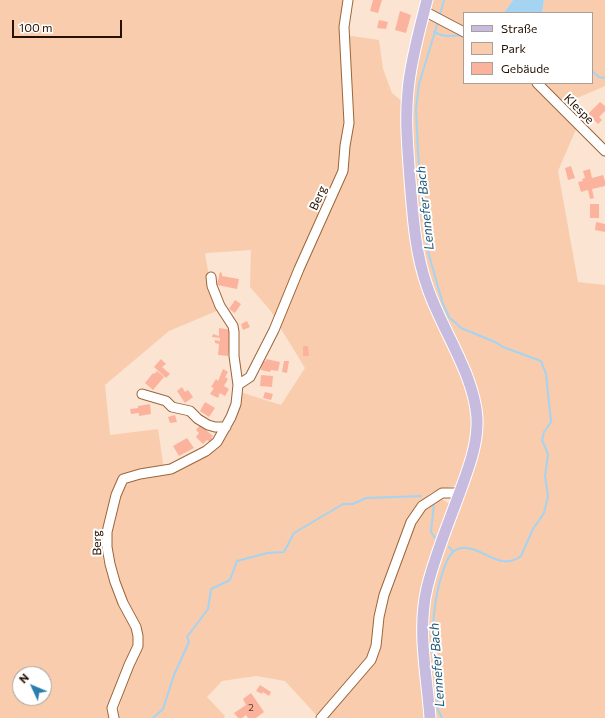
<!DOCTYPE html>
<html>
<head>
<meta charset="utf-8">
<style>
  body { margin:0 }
  #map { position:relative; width:605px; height:718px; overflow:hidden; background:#fce4d2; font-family:Commissioner,sans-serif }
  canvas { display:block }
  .legend { position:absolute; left:463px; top:12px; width:130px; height:72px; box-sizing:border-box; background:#fff; border:1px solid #a8a099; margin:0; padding:5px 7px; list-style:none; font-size:12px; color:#261101 }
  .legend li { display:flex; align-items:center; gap:8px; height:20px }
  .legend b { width:20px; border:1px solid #a8a099 }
  .north { position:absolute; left:12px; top:666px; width:40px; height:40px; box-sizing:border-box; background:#fff; border:1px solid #a8a099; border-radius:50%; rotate:314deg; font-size:11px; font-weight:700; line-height:16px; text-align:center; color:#261101 }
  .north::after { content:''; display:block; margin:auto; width:14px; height:18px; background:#297ead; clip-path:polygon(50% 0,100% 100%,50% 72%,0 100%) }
  .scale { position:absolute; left:12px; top:20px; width:110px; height:18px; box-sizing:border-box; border:2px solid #261101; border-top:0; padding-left:5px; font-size:12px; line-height:14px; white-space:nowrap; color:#261101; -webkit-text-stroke:3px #fff; paint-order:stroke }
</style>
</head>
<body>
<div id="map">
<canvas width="605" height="718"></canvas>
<ul class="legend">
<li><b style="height:5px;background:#c7bbe0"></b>Straße</li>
<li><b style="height:11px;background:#f8ccac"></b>Park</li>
<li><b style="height:11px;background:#fcb39d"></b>Gebäude</li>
</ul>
<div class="north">N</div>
<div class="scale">100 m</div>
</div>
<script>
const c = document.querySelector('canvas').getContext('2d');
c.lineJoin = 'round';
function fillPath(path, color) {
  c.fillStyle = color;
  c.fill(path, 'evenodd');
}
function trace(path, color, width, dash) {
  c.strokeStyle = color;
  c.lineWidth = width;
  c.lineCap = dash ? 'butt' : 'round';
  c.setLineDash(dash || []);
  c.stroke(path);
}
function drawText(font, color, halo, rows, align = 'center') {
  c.font = font + ' Commissioner,sans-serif';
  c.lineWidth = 4;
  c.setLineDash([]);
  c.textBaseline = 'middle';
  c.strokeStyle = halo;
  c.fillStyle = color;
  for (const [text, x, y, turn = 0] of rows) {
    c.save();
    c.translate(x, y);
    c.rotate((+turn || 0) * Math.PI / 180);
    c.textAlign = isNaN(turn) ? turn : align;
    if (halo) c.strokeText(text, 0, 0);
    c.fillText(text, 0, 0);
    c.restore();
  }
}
const green = new Path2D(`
  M0 0H346V100L342 166 277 321 270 310 250 287 251 250 207 253 205 254 211 286 219 310 169 331 105 385 110 435 158 429 164 470 122 477 103 536 102 557 108 573 134 629 136 646 127 663 114 718H0ZM20 674H44V698H20Z
  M432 0H513L504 13H464V29L432 13 431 5Z
  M544 0H605V86L561 105 538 83H592V13H542Z
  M431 19 464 35V83H533L577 127 558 171 578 282 605 285V718H319L285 681 256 676 222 681 207 697 225 716 224 718H118V713L124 687 140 645 110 557V524L124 481 140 476 215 447 240 392 281 405 305 368 278 324 339 187 348 119 345 35 379 40 383 69 392 93 403 102 410 229 472 405V440L458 485 442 489 431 493 418 505 380 598 388 599 397 564 416 517 431 503 442 499 451 505 431 588 450 535 480 407 429 280 417 227 411 92 426 25Z`);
const water = new Path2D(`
  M513 0H544L542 13H504Z`);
const stream = new Path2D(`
  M440 14 444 0
  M437 25 419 84 416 109 418 152 425 232 429 255 438 287 443 304 449 317 461 328 495 342 503 347 541 361 546 374 551 422 544 432 542 440 548 454 545 476 548 496 544 513 533 529 521 556C501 571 486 550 467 548 452 546 447 559 443 571 427 617 434 662 438 710L442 718
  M434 32C442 36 451 37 459 35L464 38
  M592 71 599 77 605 78
  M434 503 431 532 435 538
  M449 547 453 551
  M153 718 163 709 174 675 189 642 187 637 208 609 211 589 230 580 237 561 267 553 284 552 294 533 343 504H353L366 498 421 496`);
const building = new Path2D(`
  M373 0H382L378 13 370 11Z
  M400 11 411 15 406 33 395 30Z
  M379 20 388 22 386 29 377 28Z
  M600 102 605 106V111L599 117 602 120 598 124 588 114Z
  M571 166 575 178 568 180 565 168Z
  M590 169 592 178 603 175 605 181V186L592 189 594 198 590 199 588 190 581 192 578 182 583 181 582 179 585 178 583 171Z
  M590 204H599V218H590Z
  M596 222 605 224V232L595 230Z
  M220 272 222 273V276L239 279 237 289 217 285Z
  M235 300 241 304 235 313 229 309Z
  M247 321 250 327 243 330 241 324Z
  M219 328 232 330 228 356 218 355 219 344 215 343V340L220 341V338L212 337 213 334 219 336Z
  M303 346H308L309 356H303Z
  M161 359 166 364 162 367 170 374 166 378 154 367Z
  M266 359 280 362 278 371 271 370 270 372 261 370 262 361H266Z
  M284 361H289L287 373 282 372Z
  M223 369 228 372 225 377 228 379 224 386 229 389 225 396 220 393 218 398 210 394 214 388 211 387 216 379 218 381Z
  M157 371 164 377 153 390 145 383 153 373 154 374Z
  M261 375 273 376 272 387 260 386Z
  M182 387 185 392 188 390 193 397 185 403 177 391Z
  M265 392 273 394 271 400 263 398Z
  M205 402 215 408 209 417 200 411Z
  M150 404 151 414 139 416V413L131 414 130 409 138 408V406Z
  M175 415 177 422 170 423 168 417Z
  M200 425 213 436 211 438 213 439 210 442 207 440 203 444 196 437 199 433 196 430Z
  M187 438 194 448 179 456 173 446Z
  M260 685 271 692 269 696 263 692 262 694 256 691Z
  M251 693 264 712 256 718H248L246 715 242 718H238L234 713 246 705 243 699Z`);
const minor = new Path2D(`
  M424 11 464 32
  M537 83 605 151
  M238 385 250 377 274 330 299 269 343 171 345 146 349 123 344 27 348 0
  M142 394 166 401 172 407 190 411 198 419 208 425 215 427H226
  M114 718 112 708 129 665 138 646V636L136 627 123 603 115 582 110 564 107 547V532L116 495 123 479 140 474 171 469 206 451 217 442 231 417 236 404 238 385 234 356V332L233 326 220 306 212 286 211 277
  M321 718 371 660 376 646 379 617 384 595 411 522 422 506 442 493H460`);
const major = new Path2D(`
  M427 0C420 28 410 63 408 91 405 121 408 150 410 180 413 216 415 252 427 286 441 329 474 373 477 418 478 442 470 464 462 486 450 520 435 554 427 588 417 631 427 675 430 718`);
const numberNames = [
  ["2",251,708]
];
const streetNames = [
  ["Klespe",579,109,45],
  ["Berg",318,198,-66],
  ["Berg",97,543,-91]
];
const waterNames = [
  ["Lennefer Bach",425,208,-96],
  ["Lennefer Bach",437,665,-94]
];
fillPath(green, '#f8ccac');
fillPath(water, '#a5d4f3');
trace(stream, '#a5d4f3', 2);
fillPath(building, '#fcb39d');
trace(minor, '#9b653a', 11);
trace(major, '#fff', 13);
trace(minor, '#fff', 9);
trace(major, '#c7bbe0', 11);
drawText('10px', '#5c3a28', null, numberNames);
drawText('12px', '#261101', '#fff', streetNames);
drawText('italic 13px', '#265d7d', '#fff', waterNames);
</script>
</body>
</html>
